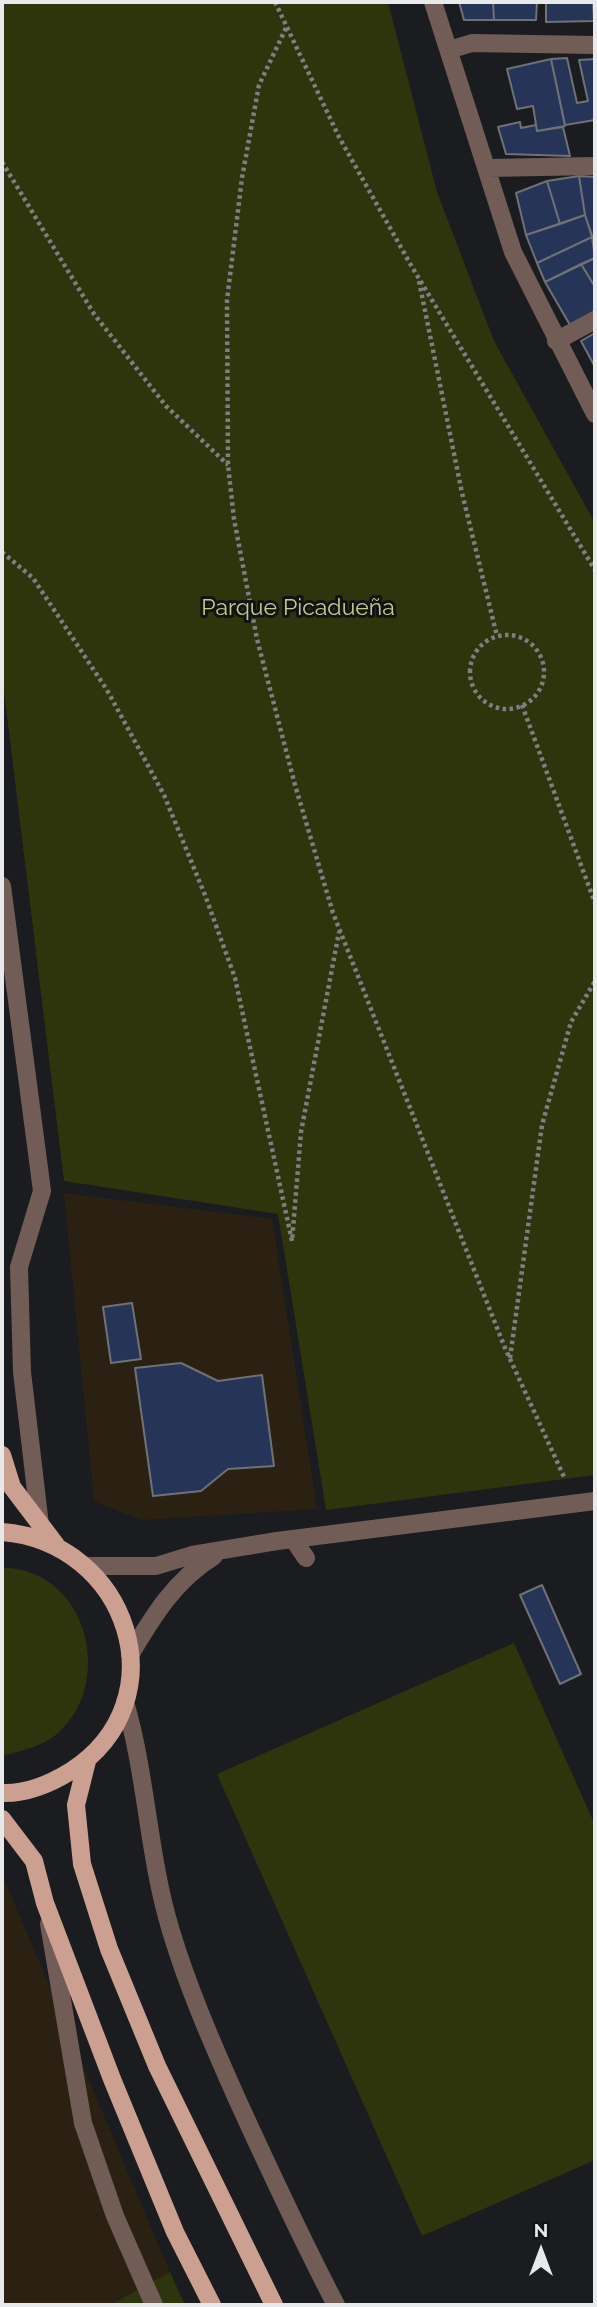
<!DOCTYPE html>
<html>
<head>
<meta charset="utf-8">
<style>
  body { margin:0 }
  #map { position:relative; width:597px; height:2307px; overflow:hidden; background:#1a1c1f; font-family:Raleway,sans-serif }
  canvas { display:block }
  .frame { position:absolute; inset:0; border:4px solid #e8e9eb; pointer-events:none }
  .north { position:absolute; left:506px; top:2216px; width:70px; height:70px; -webkit-text-stroke:5px #111316; paint-order:stroke; rotate:0deg; font-size:19px; font-weight:700; line-height:28px; text-align:center; color:#e8e9eb }
  .north::after { content:''; display:block; margin:auto; width:24px; height:32px; background:#e8e9eb; clip-path:polygon(50% 0,100% 100%,50% 72%,0 100%) }
</style>
</head>
<body>
<div id="map">
<canvas width="597" height="2307"></canvas>
<div class="frame"></div>
<div class="north">N</div>
</div>
<script>
const c = document.querySelector('canvas').getContext('2d');
c.lineJoin = 'round';
function fillPath(path, color) {
  c.fillStyle = color;
  c.fill(path, 'evenodd');
}
function trace(path, color, width, dash) {
  c.strokeStyle = color;
  c.lineWidth = width;
  c.lineCap = dash ? 'butt' : 'round';
  c.setLineDash(dash || []);
  c.stroke(path);
}
function drawText(font, color, halo, rows, align = 'center') {
  c.font = font + ' Raleway,sans-serif';
  c.lineWidth = 6;
  c.setLineDash([]);
  c.textBaseline = 'middle';
  c.strokeStyle = halo;
  c.fillStyle = color;
  for (const [text, x, y, turn = 0] of rows) {
    c.save();
    c.translate(x, y);
    c.rotate((+turn || 0) * Math.PI / 180);
    c.textAlign = isNaN(turn) ? turn : align;
    if (halo) c.strokeText(text, 0, 0);
    c.fillText(text, 0, 0);
    c.restore();
  }
}
const commercial = new Path2D(`
  M64 1193 272 1219 317 1509 141 1520 94 1501Z
  M2 1874 170 2272 110 2305H2Z`);
const green = new Path2D(`
  M2 2H388L437 192 494 341 595 523V1475L326 1510 278 1214 64 1181 2 675Z
  M2 1568C86 1567 117 1682 57 1734 41 1747 21 1751 2 1756Z
  M514 1643 595 1825V2160L422 2236 217 1774Z
  M170 2272 185 2305H110Z`);
const building = new Path2D(`
  M459 2H493L494 20H464Z
  M493 2H537L536 20H494Z
  M546 2H593L594 21 546 22Z
  M567 58 577 103 588 101 579 60 595 59V120L565 125 551 59Z
  M551 59 565 126 537 131 533 106 517 109 507 69Z
  M520 122 521 128 536 125 537 131 563 127 570 156 506 154 498 127Z
  M579 176 585 215 560 224 547 181Z
  M579 176 595 177V244L585 215Z
  M547 181 560 224 526 235 516 193Z
  M585 215 592 237 537 263 526 235Z
  M592 237 595 258 545 282 537 263Z
  M595 258V287L581 264Z
  M581 264 595 287V311L570 325 545 282Z
  M595 333V367L581 341Z
  M132 1303 141 1359 111 1363 103 1307Z
  M181 1363 218 1381 262 1375 274 1466 228 1469 201 1491 153 1496 135 1368Z
  M542 1585 581 1674 560 1684 520 1595Z`);
const path = new Path2D(`
  M275 2 339 137 412 267 595 570
  M286 28 259 85 242 178 227 300 228 465 234 519 257 639 295 785 333 913 505 1348 565 1479
  M2 162 94 314 166 406 228 465
  M419 281 462 493 497 636
  M2 552 33 578 107 690 164 795 205 895 235 978 292 1241 301 1132 339 932
  M470 672a37 37 0 1 1 74 0a37 37 0 1 1-74 0Z
  M522 705 595 903
  M510 1358 542 1125 571 1022 595 981`);
const minor = new Path2D(`
  M433 2 513 252 595 414
  M449 50 472 43 595 45
  M488 168 595 166
  M556 341 595 320
  M2 886 42 1191 19 1267 22 1372 40 1525
  M293 1539 306 1558
  M87 1566H156L192 1555 277 1541 595 1501
  M130 1655C153 1616 175 1580 214 1556
  M125 1702C147 1777 148 1856 171 1931 188 1988 213 2045 237 2099 269 2169 301 2238 336 2305
  M49 1924 83 2123 115 2216 154 2305`);
const major = new Path2D(`
  M2 1455 12 1487 56 1545
  M2 1532C128 1542 181 1700 71 1771 50 1784 27 1794 2 1793
  M87 1761 76 1805 82 1864 109 1949 157 2066 274 2305
  M2 1819 34 1861 45 1903 112 2079 175 2232 212 2305`);
const parkNames = [
  ["Parque Picadueña",298,608]
];
fillPath(commercial, '#2b2112');
fillPath(green, '#2e340c');
fillPath(building, '#253457');
trace(building, '#6f7175', 2);
trace(path, '#7d7f81', 4.5, [3.5, 3.5]);
trace(minor, '#725d56', 18);
trace(major, '#cba091', 18);
drawText('23px', '#c0ce85', '#111316', parkNames);
</script>
</body>
</html>
